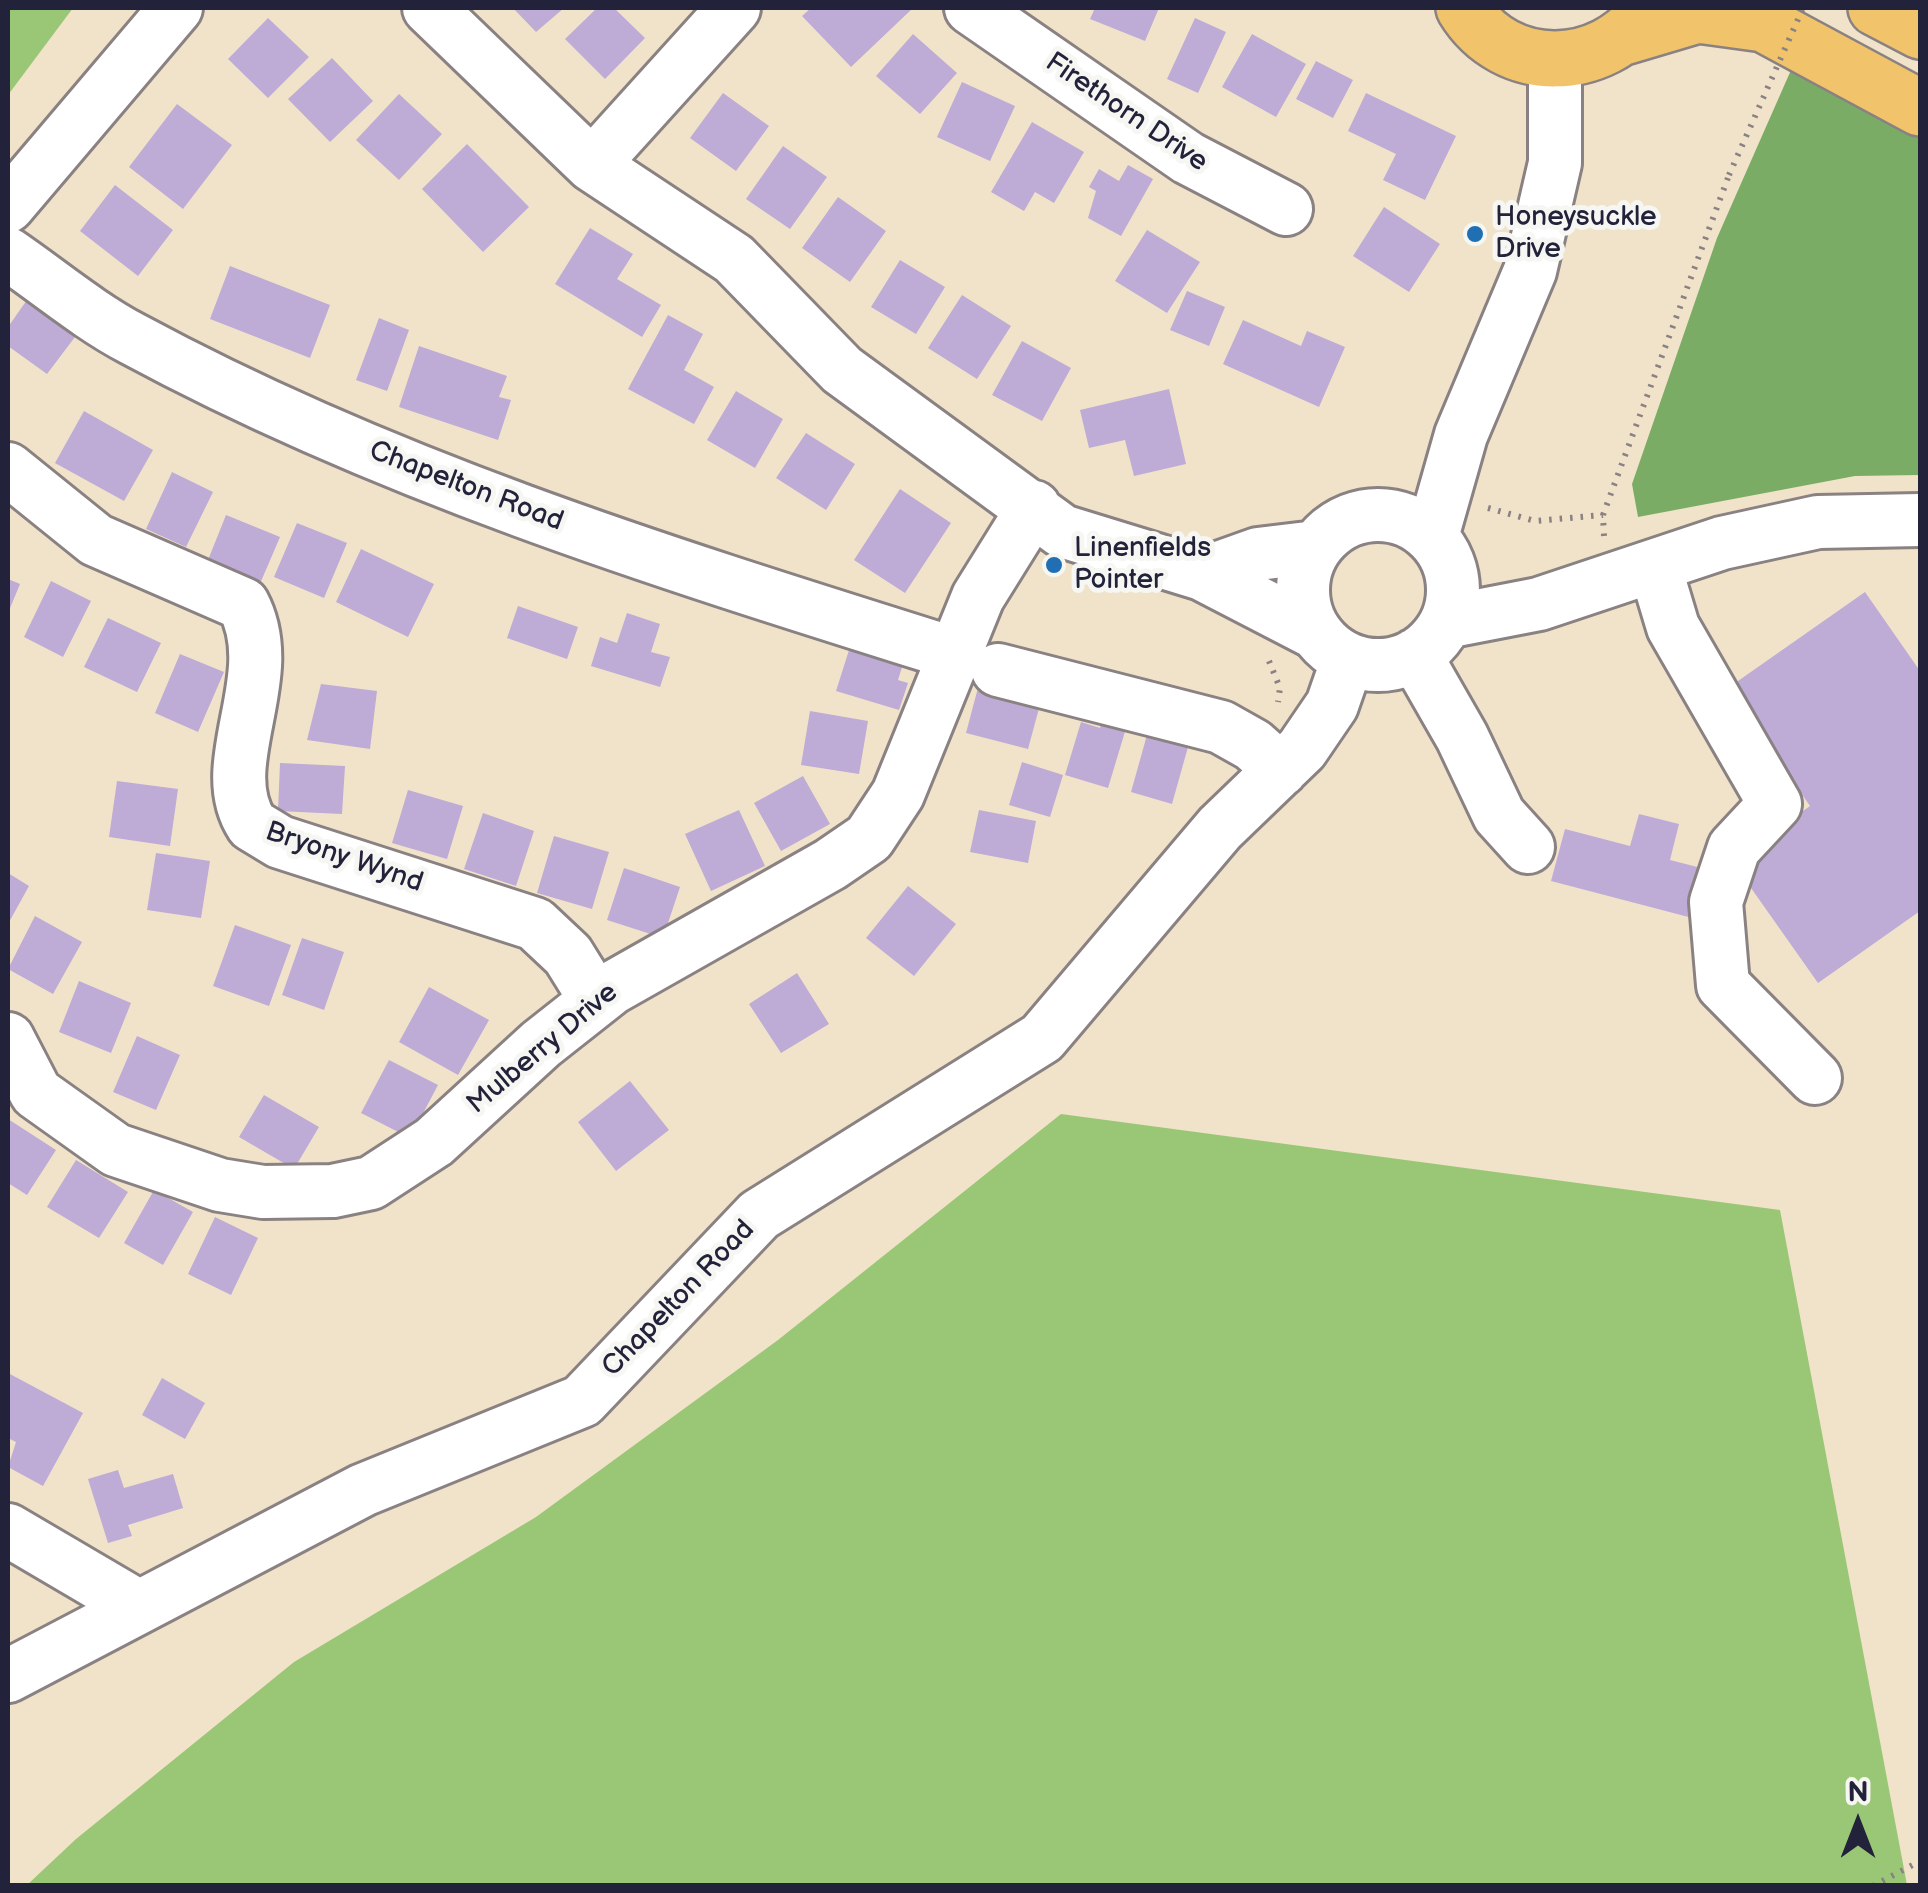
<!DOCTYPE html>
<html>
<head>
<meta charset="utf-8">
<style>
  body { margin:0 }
  #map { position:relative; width:1928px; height:1893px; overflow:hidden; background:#f1e3ca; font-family:"Balsamiq Sans",sans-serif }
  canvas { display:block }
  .frame { position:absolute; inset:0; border:10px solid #22223b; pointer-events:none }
  .north { position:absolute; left:1808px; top:1773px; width:100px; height:100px; -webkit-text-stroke:8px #f6f6f2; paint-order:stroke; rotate:0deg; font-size:28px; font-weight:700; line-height:40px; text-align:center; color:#22223b }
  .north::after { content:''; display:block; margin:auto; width:35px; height:45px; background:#22223b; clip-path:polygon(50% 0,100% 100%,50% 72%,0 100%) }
</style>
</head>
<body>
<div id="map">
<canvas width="1928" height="1893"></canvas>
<div class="frame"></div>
<div class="north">N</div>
</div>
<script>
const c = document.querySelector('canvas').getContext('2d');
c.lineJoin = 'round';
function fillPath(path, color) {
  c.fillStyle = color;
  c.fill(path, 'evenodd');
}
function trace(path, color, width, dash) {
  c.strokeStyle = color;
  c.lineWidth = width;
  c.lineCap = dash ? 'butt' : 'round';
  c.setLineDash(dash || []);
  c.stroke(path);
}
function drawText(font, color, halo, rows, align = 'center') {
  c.font = font + ' "Balsamiq Sans",sans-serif';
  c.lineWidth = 10;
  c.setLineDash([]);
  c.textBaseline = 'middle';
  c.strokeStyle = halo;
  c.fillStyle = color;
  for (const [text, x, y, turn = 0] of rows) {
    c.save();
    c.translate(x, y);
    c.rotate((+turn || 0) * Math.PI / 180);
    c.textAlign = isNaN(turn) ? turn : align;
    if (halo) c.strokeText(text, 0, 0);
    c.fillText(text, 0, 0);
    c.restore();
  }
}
const green = new Path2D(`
  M8 8H73L8 95Z
  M1061 1114 1780 1210 1907 1885H27L76 1839 294 1662 536 1517 778 1340Z`);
const forest = new Path2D(`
  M1795 61 1920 128V475L1855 476 1638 517 1632 484 1717 238Z`);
const building = new Path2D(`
  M513 8H564L536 32Z
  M597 8H614L645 38 605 79 565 39Z
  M811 8H913L851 67 802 16Z
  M1095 8H1159L1145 41 1090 19Z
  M268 18 309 57 268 98 228 59Z
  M1195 18 1226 32 1198 93 1167 79Z
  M913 34 957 73 920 114 876 76Z
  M1252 34 1306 64 1276 117 1222 87Z
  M332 58 373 101 330 142 288 99Z
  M1316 61 1353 80 1333 118 1296 99Z
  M962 82 1015 106 990 161 937 137Z
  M723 93 769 126 736 171 690 138Z
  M1366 93 1456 136 1425 200 1383 180 1396 154 1348 131Z
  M399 94 442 134 399 180 356 140Z
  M177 104 232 145 183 209 129 167Z
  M1032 122 1084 152 1054 203 1035 192 1024 211 991 192Z
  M467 144 529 207 483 252 422 189Z
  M783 146 827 177 790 229 746 199Z
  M1128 165 1153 179 1121 236 1088 218 1096 191 1089 187 1099 169 1119 181Z
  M115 185 173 230 138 276 80 231Z
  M838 197 886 231 850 282 802 248Z
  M1384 207 1440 244 1409 292 1353 256Z
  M590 228 633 254 617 279 661 305 642 337 555 284Z
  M1147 230 1200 262 1167 313 1115 281Z
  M900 260 945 287 916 334 871 307Z
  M230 266 330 305 310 358 210 319Z
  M1187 291 1225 307 1209 346 1170 330Z
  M962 295 1011 326 977 379 928 348Z
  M29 297 78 333 47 374 8 346V327Z
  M668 315 703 334 684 370 714 387 694 424 628 389Z
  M379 318 409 330 387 391 356 380Z
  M1243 320 1301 346 1307 331 1345 347 1319 407 1223 364Z
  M1022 341 1071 368 1042 421 992 395Z
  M419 346 507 376 499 397 511 400 498 440 399 407Z
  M1169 389 1186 464 1134 476 1125 440 1089 448 1080 410Z
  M736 391 783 419 755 468 707 440Z
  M84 411 153 450 124 501 55 463Z
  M806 433 855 464 826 510 776 478Z
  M172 472 213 492 186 547 146 529Z
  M900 489 951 523 905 593 854 560Z
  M226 515 280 537 259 586 206 565Z
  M297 523 347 543 324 598 274 577Z
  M361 549 434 584 408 637 336 602Z
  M8 579 20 584 8 613Z
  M51 581 91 601 63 657 24 637Z
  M1865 592 1920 671V911L1818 983 1732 861 1810 806 1728 688Z
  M518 606 578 627 567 659 507 638Z
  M627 613 660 624 651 652 670 657 660 687 591 666 600 637 617 643Z
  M108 618 161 643 137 692 84 667Z
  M850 647 903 664 898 680 908 683 899 710 836 691Z
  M180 654 224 672 198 732 155 713Z
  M321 684 377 691 370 749 307 740Z
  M979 684 1041 701 1028 749 966 733Z
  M810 711 868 721 859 774 801 765Z
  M1103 717 1127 725 1108 788 1065 775 1081 722 1100 728Z
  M1147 735 1188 747 1172 804 1131 792Z
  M1022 762 1063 775 1050 817 1009 805Z
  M280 763 345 766 342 814 278 811Z
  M803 776 830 824 781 851 754 803Z
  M117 781 178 789 170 846 109 837Z
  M408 790 463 806 447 859 392 843Z
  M739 810 765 866 711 891 685 834Z
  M979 810 1036 821 1028 863 970 852Z
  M483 813 534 831 516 886 464 869Z
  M1639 814 1679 824 1670 860 1713 871 1700 920 1551 881 1565 829 1630 846Z
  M554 836 609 852 592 909 537 893Z
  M156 853 210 861 201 918 147 910Z
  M624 868 680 887 663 938 607 920Z
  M8 873 29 886 8 924Z
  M908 886 956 924 914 976 866 938Z
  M35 916 82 942 53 994 8 969Z
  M235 925 291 945 269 1006 213 986Z
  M302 938 344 952 324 1010 282 995Z
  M797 973 829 1024 781 1053 749 1004Z
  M79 981 131 1003 111 1053 59 1032Z
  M429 987 489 1020 458 1075 399 1042Z
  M137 1036 180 1055 156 1110 113 1092Z
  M389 1060 438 1085 410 1138 361 1113Z
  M630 1081 669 1130 616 1171 578 1122Z
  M264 1095 319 1127 294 1169 239 1137Z
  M8 1119 56 1150 27 1195 8 1183Z
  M76 1160 128 1192 99 1238 47 1207Z
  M154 1190 193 1212 163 1265 124 1243Z
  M215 1217 258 1238 231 1295 188 1274Z
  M8 1373 83 1413 43 1486 8 1467 16 1442 8 1438Z
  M162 1378 205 1403 185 1439 142 1415Z
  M118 1470 124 1488 173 1474 183 1508 128 1525 132 1536 108 1543 88 1479Z`);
const path = new Path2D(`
  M1488 508 1535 521 1603 515
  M1604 536 1603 515 1729 175
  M1269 661 1280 688 1278 702
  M1873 1886 1920 1861`);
const minor = new Path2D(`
  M429 8 592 165 734 259 842 370 1062 531 1202 574 1316 633
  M971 8 1188 158 1286 209
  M592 165 734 8
  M8 206 176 8
  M8 254C49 282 89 316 133 339 392 479 675 566 955 654
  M8 469 96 540 243 604C282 677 212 764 252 825L280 842 535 924 568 955 596 1000
  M1303 590a75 75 0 1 1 150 0a75 75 0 1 1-150 0Z
  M1432 537 1461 435 1530 271 1555 163V61
  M1655 567 1673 627 1775 804 1734 848 1716 902 1723 985 1815 1078
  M1202 574 1258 554 1316 547
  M1446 622 1539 604 1722 543 1818 522 1920 520
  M1415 655 1462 737 1499 815 1528 847
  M998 670 1221 727 1253 745 1281 770
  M8 1039 36 1093 116 1150 220 1185 263 1192 333 1191 371 1183 434 1142 541 1044 612 988 831 864 869 838 898 794 978 597 1034 507
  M8 1530 139 1607
  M8 1676 363 1490 582 1401 759 1215 1042 1038 1220 828 1302 749 1332 705 1348 659`);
const major = new Path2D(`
  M1464 8C1506 77 1603 74 1648 10
  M1876 8 1920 31
  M1624 37 1698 15 1764 24 1920 108`);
const pathBridge = new Path2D(`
  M1729 175 1803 8`);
const markers = [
  [1475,234,10,"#1f6fb2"],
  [1054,565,10,"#1f6fb2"]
];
const streetNames = [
  ["Firethorn Drive",1126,113,34],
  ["Chapelton Road",466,487,21],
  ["Bryony Wynd",344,858,19],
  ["Mulberry Drive",543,1049,-40],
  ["Chapelton Road",679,1299,-46]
];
const poiNames = [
  ["Honeysuckle",1495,218],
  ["Drive",1495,250],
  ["Linenfields",1074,549],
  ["Pointer",1074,581]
];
fillPath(green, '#9ac775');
fillPath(forest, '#7bac66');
fillPath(building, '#beabd6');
trace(minor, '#8a8282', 58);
trace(major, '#8a8282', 60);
trace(path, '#8a8282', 6, [2.5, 8]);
trace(minor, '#fff', 52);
trace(major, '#f1c36a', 55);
trace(pathBridge, '#8a8282', 6, [2.5, 8]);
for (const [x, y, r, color] of markers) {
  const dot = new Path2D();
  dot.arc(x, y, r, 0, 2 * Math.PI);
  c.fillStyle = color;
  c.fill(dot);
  trace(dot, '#f6f6f2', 4);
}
drawText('28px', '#22223b', '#f6f6f2', streetNames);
drawText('28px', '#22223b', '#f6f6f2', poiNames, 'left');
</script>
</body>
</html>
